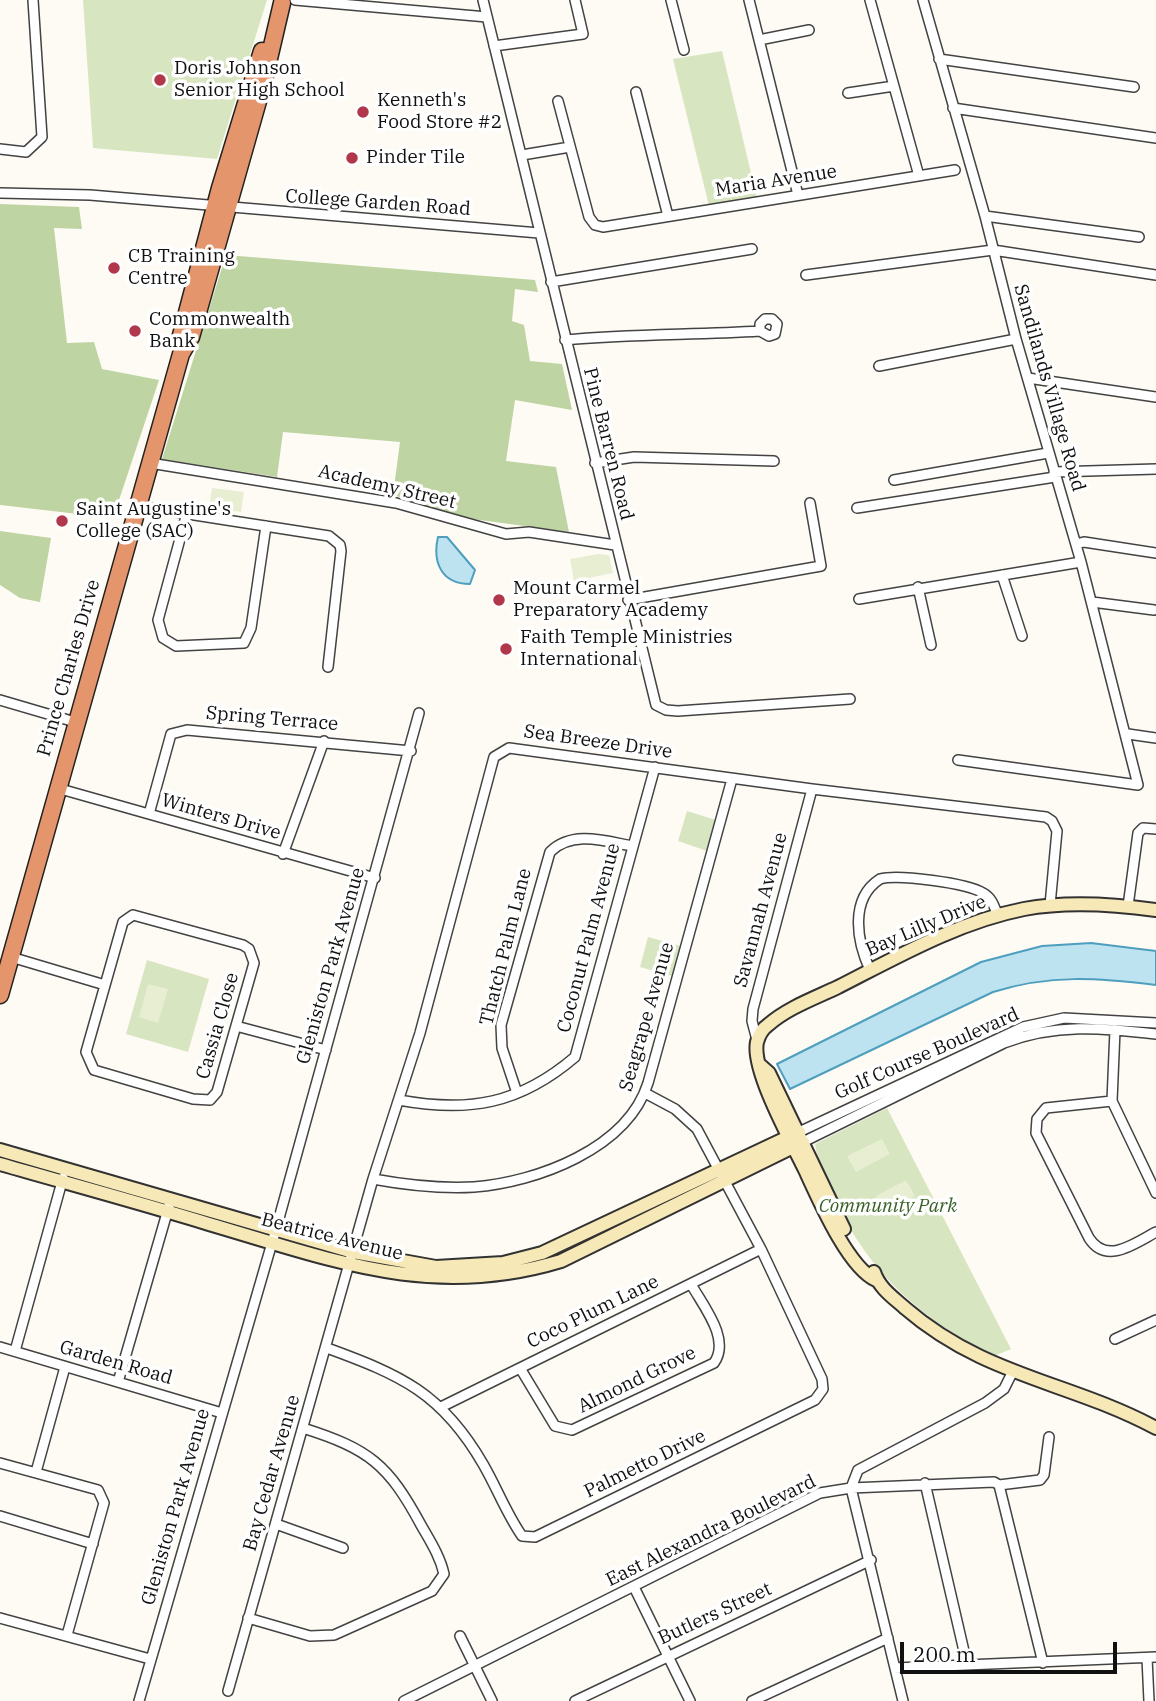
<!DOCTYPE html>
<html>
<head>
<meta charset="utf-8">
<style>
  body { margin:0 }
  #map { position:relative; width:1156px; height:1701px; overflow:hidden; background:#fefbf4; font-family:"IBM Plex Serif",serif }
  canvas { display:block }
  .scale { position:absolute; left:900px; top:1642px; width:217px; height:32px; box-sizing:border-box; border:4px solid #101010; border-top:0; padding-left:9px; font-size:21px; line-height:24px; white-space:nowrap; color:#101010; -webkit-text-stroke:5px #fff; paint-order:stroke }
</style>
</head>
<body>
<div id="map">
<canvas width="1156" height="1701"></canvas>
<div class="scale">200 m</div>
</div>
<script>
const c = document.querySelector('canvas').getContext('2d');
c.lineJoin = 'round';
function fillPath(path, color) {
  c.fillStyle = color;
  c.fill(path, 'evenodd');
}
function trace(path, color, width, dash) {
  c.strokeStyle = color;
  c.lineWidth = width;
  c.lineCap = dash ? 'butt' : 'round';
  c.setLineDash(dash || []);
  c.stroke(path);
}
function drawText(font, color, halo, rows, align = 'center') {
  c.font = font + ' "IBM Plex Serif",serif';
  c.lineWidth = 7;
  c.setLineDash([]);
  c.textBaseline = 'middle';
  c.strokeStyle = halo;
  c.fillStyle = color;
  for (const [text, x, y, turn = 0] of rows) {
    c.save();
    c.translate(x, y);
    c.rotate((+turn || 0) * Math.PI / 180);
    c.textAlign = isNaN(turn) ? turn : align;
    if (halo) c.strokeText(text, 0, 0);
    c.fillText(text, 0, 0);
    c.restore();
  }
}
const green = new Path2D(`
  M83 0H267L217 159 93 148Z
  M722 51 757 198 709 206 673 59Z
  M687 811 716 820 707 851 678 841Z
  M648 937 681 946 672 976 640 967Z
  M147 960 209 979 188 1052 126 1034Z
  M887 1108 1011 1349 994 1356C923 1321 869 1273 835 1200 827 1181 818 1164 815 1144Z`);
const forest = new Path2D(`
  M0 204 79 207 82 229 54 228 67 343 94 342 102 369 159 380 113 518 0 505Z
  M226 255 535 280 538 292 515 289 512 321 524 325 530 361 562 364 572 410 515 400 506 461 556 467 569 532 465 518 393 495 400 442 283 432 277 477 162 459Z
  M0 531 51 538 40 602 20 598 0 585Z`);
const pitch = new Path2D(`
  M212 488 244 492 241 512 209 508Z
  M598 554 609 555 613 573 574 581 570 559Z
  M148 984 168 989 158 1023 139 1017Z
  M882 1139 890 1154 856 1172 847 1156Z
  M906 1180 915 1196 885 1211 876 1196Z`);
const water = new Path2D(`
  M438 537H447L475 570 470 584C442 584 432 563 438 537Z
  M1091 943 1156 951V985C1097 978 1051 974 993 992L790 1089 777 1064 981 962 1042 946Z`);
const street = new Path2D(`
  M295 0 487 17
  M483 0 656 705 666 710 678 711 850 699
  M671 0 684 50
  M749 0 798 195
  M870 0 919 176
  M923 0 985 216 1016 339 1081 562 1138 785 958 760
  M759 40 809 30
  M494 46 583 34 575 0
  M939 59 1134 87
  M636 92 668 216
  M848 93 894 86
  M558 101 589 217 595 225 603 227 955 170
  M953 108 1156 138
  M0 149 26 152 42 137 33 0
  M522 155 570 147
  M0 193 90 195 539 233
  M985 216 1139 237
  M806 275 993 250 1156 275
  M551 282 752 249
  M565 340C630 334 695 335 760 331L769 336 775 334 777 324 772 319H765L760 324V331
  M879 366 1016 339
  M1028 378 1156 397
  M150 463 396 503 506 534 529 532 615 545
  M595 463 634 457 774 461
  M1054 472 1156 469
  M894 480 1048 453
  M137 506 329 536 340 545 341 551 328 667
  M857 508 1055 477
  M187 513 158 620 163 638 176 646 244 643 251 628 266 526
  M1076 544 1084 542 1156 553
  M1002 575 1022 636
  M918 587 931 645
  M859 599 1081 562
  M628 600 821 566 810 503
  M1092 602 1154 610
  M0 700 75 722
  M1128 734 1156 738
  M57 788 375 878
  M149 814 171 734 187 730 411 751
  M283 854 324 741
  M1128 906 1138 833 1143 828 1156 829
  M133 915 243 945 249 949 254 963 217 1092 210 1100 193 1099 94 1070 86 1052 123 922Z
  M11 957 105 985
  M870 970C857 942 849 899 880 879 898 874 967 883 983 893 992 898 994 906 998 916
  M236 1026 326 1050
  M1115 1030 1112 1101 1156 1193
  M757 1040 752 1021 753 1009 812 789
  M517 1093 502 1048 501 1025 550 852C572 830 605 841 632 846
  M399 1100C469 1113 520 1104 575 1057L655 767
  M1112 1101 1046 1108 1037 1119 1036 1133 1089 1238C1106 1265 1134 1244 1156 1232
  M799 1132 1023 1027 1064 1018 1156 1023
  M803 1142 1004 1043C1055 1023 1103 1028 1156 1034
  M373 1179C406 1185 440 1189 474 1187 537 1182 627 1149 648 1083L732 779
  M1115 1339 1156 1320
  M0 1347 222 1413
  M327 1348C401 1375 442 1393 483 1464 497 1488 506 1513 522 1536L535 1537 815 1400 823 1389 822 1379 761 1249 697 1129 675 1109 645 1093
  M15 1351 63 1178
  M520 1368 555 1426 572 1430 714 1363C731 1339 703 1306 691 1284
  M118 1382 169 1206
  M441 1407 761 1249
  M0 1463 98 1490 104 1503 67 1635
  M36 1472 65 1367
  M925 1483 967 1664
  M999 1485 1040 1480 1044 1475 1049 1437
  M0 1516 93 1544
  M276 1524 343 1548
  M634 1587 690 1701
  M0 1618 150 1659
  M248 1618 310 1636 334 1635 432 1591 444 1574C440 1556 430 1541 421 1525 388 1464 369 1449 303 1428
  M460 1636 492 1701
  M1147 1658 1149 1701
  M895 1668 1156 1657
  M228 1691 373 1179 420 1033 494 757 509 748 812 789 1046 817 1052 821 1057 831 1050 905
  M139 1701 276 1229 419 713
  M404 1701 820 1493 851 1488 858 1470 985 1403 1004 1389 1012 1373
  M575 1701 871 1560
  M752 1701 888 1638
  M903 1701 851 1488 994 1482 999 1485 1043 1663`);
const secondary = new Path2D(`
  M760 1065 769 1073 844 1229
  M0 1150 353 1252 436 1267 503 1263 542 1253 799 1132
  M0 1164C70 1184 140 1203 209 1224 332 1260 432 1300 561 1261L803 1142
  M874 1272C879 1288 894 1298 905 1308 985 1377 1068 1381 1156 1428
  M876 1280C848 1268 818 1198 805 1170 792 1143 751 1070 757 1042 759 1035 762 1029 768 1025 787 1008 815 998 838 987 897 957 958 922 1024 909 1067 901 1112 904 1156 910`);
const highway = new Path2D(`
  M180 339 220 188 262 51
  M0 995 181 354 191 337 264 80 282 3`);
const markers = [
  [160,80,7,"#b1374b"],
  [363,112,7,"#b1374b"],
  [352,158,7,"#b1374b"],
  [114,268,7,"#b1374b"],
  [135,331,7,"#b1374b"],
  [62,521,7,"#b1374b"],
  [499,600,7,"#b1374b"],
  [506,649,7,"#b1374b"]
];
const poiNames = [
  ["Doris Johnson",174,69],
  ["Senior High School",174,91],
  ["Kenneth's",377,101],
  ["Food Store #2",377,123],
  ["Pinder Tile",366,158],
  ["CB Training",128,257],
  ["Centre",128,279],
  ["Commonwealth",149,320],
  ["Bank",149,342],
  ["Saint Augustine's",76,510],
  ["College (SAC)",76,532],
  ["Mount Carmel",513,589],
  ["Preparatory Academy",513,611],
  ["Faith Temple Ministries",520,638],
  ["International",520,660]
];
const streetNames = [
  ["Maria Avenue",776,181,-9],
  ["College Garden Road",378,203,4],
  ["Sandilands Village Road",1049,388,74],
  ["Pine Barren Road",608,444,76],
  ["Academy Street",387,487,13],
  ["Prince Charles Drive",69,668,-74],
  ["Spring Terrace",272,719,5],
  ["Sea Breeze Drive",598,742,8],
  ["Winters Drive",221,817,16],
  ["Savannah Avenue",761,910,-75],
  ["Bay Lilly Drive",926,926,-23],
  ["Coconut Palm Avenue",589,938,-75],
  ["Thatch Palm Lane",506,947,-76],
  ["Gleniston Park Avenue",331,966,-74],
  ["Seagrape Avenue",647,1017,-74],
  ["Cassia Close",218,1026,-74],
  ["Golf Course Boulevard",927,1054,-24],
  ["Beatrice Avenue",332,1237,14],
  ["Coco Plum Lane",593,1312,-26],
  ["Garden Road",116,1363,16],
  ["Almond Grove",637,1380,-26],
  ["Palmetto Drive",645,1464,-26],
  ["Bay Cedar Avenue",272,1473,-74],
  ["Gleniston Park Avenue",176,1507,-74],
  ["East Alexandra Boulevard",711,1531,-26],
  ["Butlers Street",715,1614,-25]
];
const parkNames = [
  ["Community Park",888,1207]
];
fillPath(green, '#d8e5c1');
fillPath(forest, '#bed4a2');
fillPath(pitch, '#e7eed2');
fillPath(water, '#bee3f0');
trace(water, '#4e9ebe', 2);
trace(street, '#434343', 12);
trace(secondary, '#323232', 16);
trace(highway, '#212121', 19);
trace(street, '#fff', 9);
trace(secondary, '#f6e8b7', 12);
trace(highway, '#e4956c', 16);
for (const [x, y, r, color] of markers) {
  const dot = new Path2D();
  dot.arc(x, y, r, 0, 2 * Math.PI);
  c.fillStyle = color;
  c.fill(dot);
  trace(dot, '#fff', 2.5);
}
drawText('19px', '#101010', '#fff', poiNames, 'left');
drawText('19px', '#101010', '#fff', streetNames);
drawText('italic 19px', '#3a6127', '#fff', parkNames);
</script>
</body>
</html>
